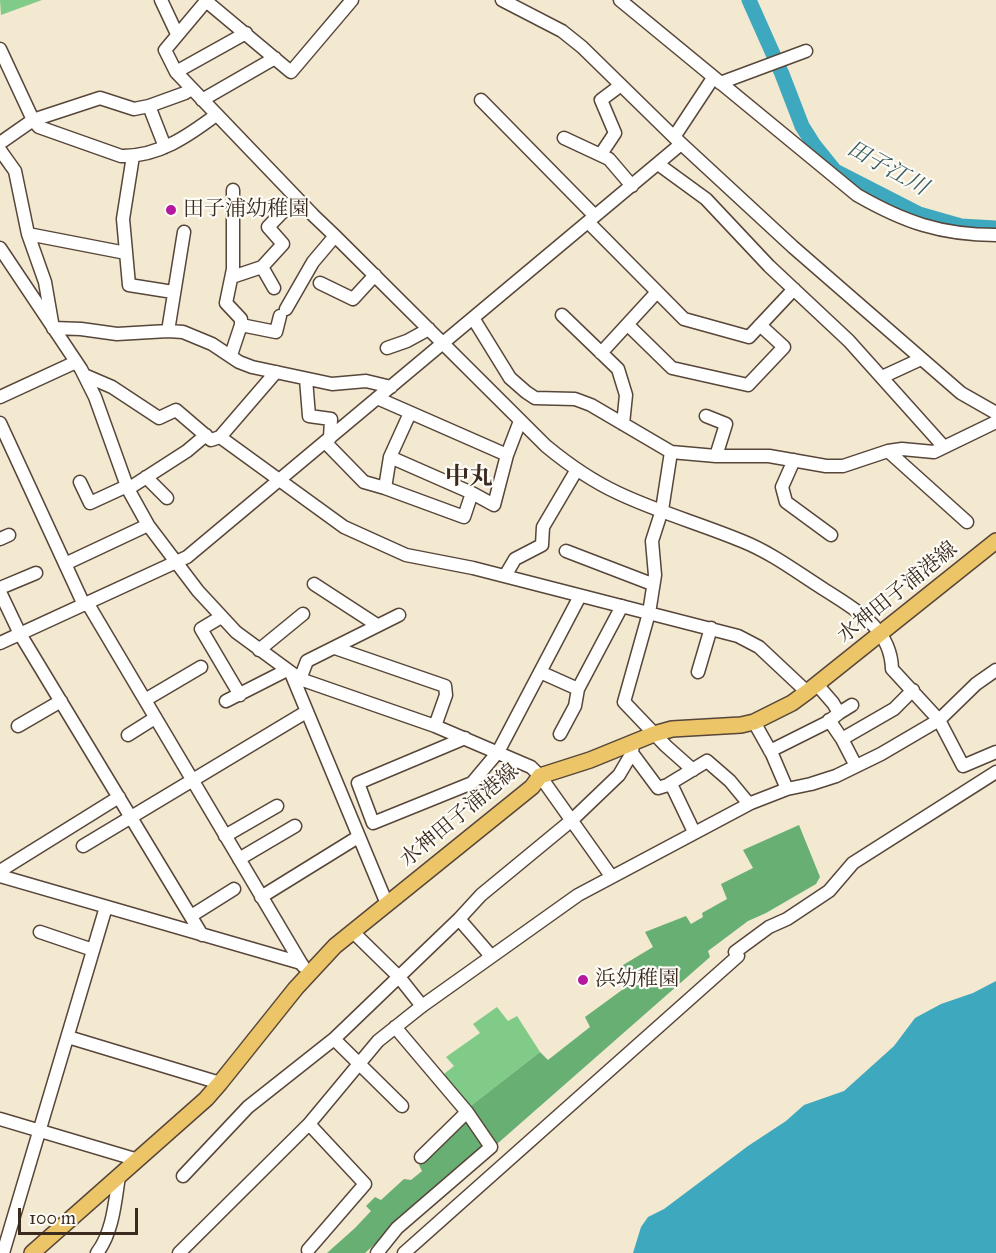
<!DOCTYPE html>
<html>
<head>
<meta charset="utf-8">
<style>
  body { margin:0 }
  #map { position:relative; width:996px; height:1253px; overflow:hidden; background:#f3e8d0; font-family:"IM FELL Great Primer",serif }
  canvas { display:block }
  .scale { position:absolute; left:18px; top:1208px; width:120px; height:27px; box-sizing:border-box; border:3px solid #3b2a1e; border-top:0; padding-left:8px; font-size:18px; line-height:21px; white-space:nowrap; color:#3b2a1e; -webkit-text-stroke:4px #fdfcf7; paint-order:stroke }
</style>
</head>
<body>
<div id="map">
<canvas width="996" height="1253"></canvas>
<div class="scale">100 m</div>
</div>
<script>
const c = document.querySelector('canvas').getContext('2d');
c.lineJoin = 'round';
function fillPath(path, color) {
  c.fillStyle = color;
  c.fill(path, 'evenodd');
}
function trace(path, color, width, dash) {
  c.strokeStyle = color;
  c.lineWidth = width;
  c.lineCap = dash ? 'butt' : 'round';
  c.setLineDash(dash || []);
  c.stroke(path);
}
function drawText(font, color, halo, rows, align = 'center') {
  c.font = font + ' "IM FELL Great Primer","Noto Serif JP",serif';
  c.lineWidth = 4.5;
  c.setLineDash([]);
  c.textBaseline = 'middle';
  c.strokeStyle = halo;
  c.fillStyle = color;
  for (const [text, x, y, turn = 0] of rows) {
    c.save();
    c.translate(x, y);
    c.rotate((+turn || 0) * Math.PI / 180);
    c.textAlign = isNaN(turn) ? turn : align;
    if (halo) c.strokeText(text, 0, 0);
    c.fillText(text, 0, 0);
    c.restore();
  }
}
const green = new Path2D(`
  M0 0H42L1 15Z
  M497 1007 508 1021 517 1016 540 1052 468 1108 444 1074 454 1066 446 1057 480 1033 473 1024Z`);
const forest = new Path2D(`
  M799 825 820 877 816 884 766 913 748 921 708 951 710 957 497 1144 493 1139 365 1253H327L355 1228 371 1211 366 1206 375 1197 381 1200 404 1179 411 1180 422 1171 419 1165 471 1113 468 1108 540 1052 548 1060 590 1027 585 1017 633 982 623 965 653 947 645 932 686 916 691 924 703 917 702 913 727 899 721 884 753 868 743 850Z`);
const water = new Path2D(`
  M996 981V1253H633L641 1227 648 1217 664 1209 748 1146 786 1121 804 1105 844 1091 894 1046 915 1018 941 1004 973 993Z`);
const river = new Path2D(`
  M749 0 782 74 802 126 814 145 835 171 919 214 961 226 996 228`);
const minor = new Path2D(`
  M161 0 177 34
  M207 0 165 50 176 72 313 215 335 236 546 446C569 465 590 480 618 493 658 512 701 524 742 541 772 553 798 573 825 590 856 610 891 628 892 669L939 720 963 766 996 752
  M502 0 562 31 582 47 674 137 793 247 961 393 996 413
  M620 0 857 195C904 222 941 235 996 235
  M206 1 291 72 352 0
  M0 49 33 120 39 127 121 156C158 157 188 136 216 115
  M176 72 246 33
  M720 83 806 51
  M202 100 275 58
  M481 100 595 216
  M149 106 165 147
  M674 137 713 78
  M564 138 609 159 632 186
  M0 143 33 120 100 98 134 109 149 106 185 93 191 89
  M0 150 15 171 28 234 45 282 53 328 81 329 117 334 168 331 183 332 212 344 239 362 252 367 332 384 366 381 391 387
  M601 154 615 133 601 100 621 85
  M133 156 123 219 129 285 173 292
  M658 164 706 199 769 266 849 341 944 447
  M588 222 684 319 749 337 794 289
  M28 234 126 253
  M0 248 81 369 95 397 128 489 148 525 198 591 236 632 300 679 435 726 531 767 540 776 611 876
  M262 267 274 288
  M232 277 262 267 283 244 268 227 296 198
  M320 283 353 299 375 275
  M286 309 313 262 335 236
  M562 315 618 369 626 395 623 424
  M473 318 510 378 526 392 535 398 575 399 591 405 671 452 716 456H769L826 466H843L888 451 902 449 934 452 996 422
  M241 325 276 332 280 316
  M628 325 672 368 748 385 784 347 760 325
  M168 331 184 232
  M387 348 407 341 429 329
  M601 353 657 292
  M231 355 241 325V319L226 303 233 269V190
  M84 375 112 387 159 418 176 410 211 440 220 437 276 372
  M882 377 921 359
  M306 379 309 416 331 419 330 438
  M0 397 76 362
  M377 398 507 455
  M410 413 390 457 385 488 464 517 472 493 494 505 507 455 520 421
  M706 416 726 424 716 456
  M0 423 84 605
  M220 437 344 527 406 555 473 568 738 636 759 647 807 692
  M325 442 364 482 385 488
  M888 451 967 522
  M671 452 662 510 652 541 655 575 649 613 624 702 666 746 693 770
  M390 457 472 493
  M794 460 782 487 786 502 831 535
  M146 477 167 498
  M80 482 90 503 127 486
  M128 489 187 451 206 435
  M0 539 9 535
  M566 551 652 584
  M65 564 148 525
  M505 576 515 559 542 545 543 527 576 471
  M314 584 377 625
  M0 588 36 573
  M0 592 20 634 202 935
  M88 604 301 963
  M221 617 201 629 240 695
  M0 643 187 557 681 144
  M335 648 445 686 446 695 435 726
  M259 650 303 614
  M540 672 578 689
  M698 672 711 628
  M291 673 387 904
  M300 679 307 661 399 615
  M145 700 201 667
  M226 701 287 670
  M839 713 852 705
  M829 720 842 739 856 766
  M754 722 772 754 787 789 811 784 836 776 881 754 939 720 976 684 996 670
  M18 726 61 701
  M560 734 575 706 578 689 622 606
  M128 735 155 718
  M465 738 358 783 373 823 472 783 498 752 580 596
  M842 739 894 709 913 690
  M770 751 828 722 839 713 833 703 820 688
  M632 753 658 788 671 784 694 832
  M669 784 707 761 730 781 749 804
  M225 836 277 806
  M83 846 306 712
  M239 859 295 826
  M0 871 119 797
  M0 876 301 963 303 966
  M261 897 358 837
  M191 916 234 889
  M459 919 491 956
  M352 931 399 977 422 1006
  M40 932 93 950
  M68 1037 220 1083
  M334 1039 402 1106
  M0 1119 138 1160
  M421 1157 467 1112
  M183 1176 248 1107 334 1039 459 919 481 895 572 820 619 775 632 753 633 743
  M308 1250 365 1184 309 1124
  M3 1253 106 907
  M97 1253C113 1232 115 1202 119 1176
  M179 1253 309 1124 378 1041 422 1006 578 895 751 803 787 789
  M377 1253 397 1228 491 1147 467 1112 395 1027
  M404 1253 738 956 735 952 769 927 787 919 829 891 853 863 996 772`);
const major = new Path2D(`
  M32 1253 206 1099 220 1083 296 988 335 946 532 787 540 776 590 760 654 734 672 729 741 725 754 722 792 703 807 692 996 541`);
const markers = [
  [171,210,6,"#b5179e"],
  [583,980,6,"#b5179e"]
];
const poiNames = [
  ["田子浦幼稚園",183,210],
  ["浜幼稚園",595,980]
];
const streetNames = [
  ["水神田子浦港線",898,593,-39],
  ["水神田子浦港線",460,816,-40]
];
const waterNames = [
  ["田子江川",887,169,29]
];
const quarterNames = [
  ["中丸",469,478]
];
fillPath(green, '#81cb88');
fillPath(forest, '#68af74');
fillPath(water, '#3ea9be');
trace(river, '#3ea9be', 15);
trace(minor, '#574639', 15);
trace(major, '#574639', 18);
trace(minor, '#fff', 12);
trace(major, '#edc569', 15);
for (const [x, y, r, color] of markers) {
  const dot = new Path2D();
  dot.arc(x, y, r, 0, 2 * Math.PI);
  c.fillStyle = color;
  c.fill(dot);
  trace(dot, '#fdfcf7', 2);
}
drawText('21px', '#3b2a1e', '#fdfcf7', poiNames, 'left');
drawText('21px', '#3b2a1e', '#fdfcf7', streetNames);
drawText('italic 22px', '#3c5d5e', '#fdfcf7', waterNames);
drawText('bold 24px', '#3b2a1e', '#fdfcf7', quarterNames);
</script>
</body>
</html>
